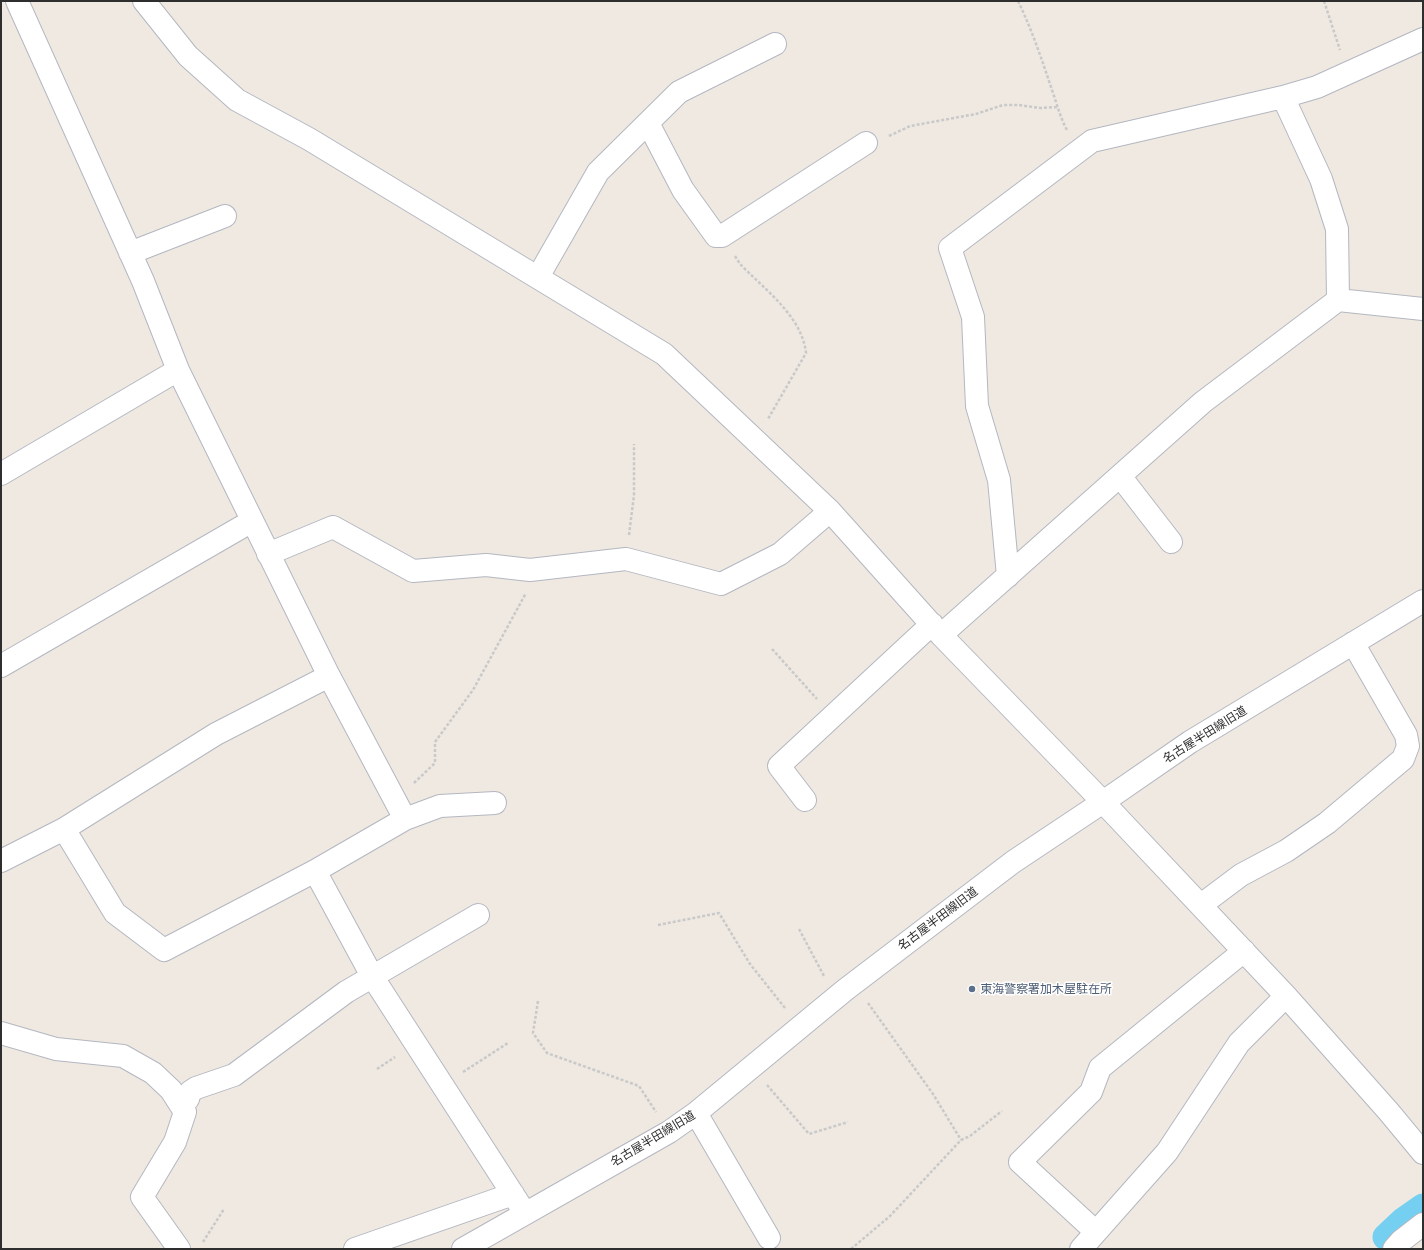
<!DOCTYPE html>
<html>
<head>
<meta charset="utf-8">
<style>
  body { margin:0 }
  #map { position:relative; width:1424px; height:1250px; overflow:hidden; background:#efe9e1; font-family:Cabin,sans-serif }
  canvas { display:block }
  .frame { position:absolute; inset:0; border:2px solid #2e2e2e; pointer-events:none }
</style>
</head>
<body>
<div id="map">
<canvas width="1424" height="1250"></canvas>
<div class="frame"></div>
</div>
<script>
const c = document.querySelector('canvas').getContext('2d');
c.lineJoin = 'round';
function trace(path, color, width, dash) {
  c.strokeStyle = color;
  c.lineWidth = width;
  c.lineCap = dash ? 'butt' : 'round';
  c.setLineDash(dash || []);
  c.stroke(path);
}
function drawText(font, color, halo, rows, align = 'center') {
  c.font = font + ' Cabin,"Noto Sans JP",sans-serif';
  c.lineWidth = 3;
  c.setLineDash([]);
  c.textBaseline = 'middle';
  c.strokeStyle = halo;
  c.fillStyle = color;
  for (const [text, x, y, turn = 0] of rows) {
    c.save();
    c.translate(x, y);
    c.rotate((+turn || 0) * Math.PI / 180);
    c.textAlign = isNaN(turn) ? turn : align;
    if (halo) c.strokeText(text, 0, 0);
    c.fillText(text, 0, 0);
    c.restore();
  }
}
const canal = new Path2D(`
  M1386 1237 1403 1221 1423 1207`);
const path = new Path2D(`
  M1018 1C1032 30 1042 60 1052 90 1057 104 1060 117 1067 130
  M1324 1 1340 50
  M889 136 910 126 976 114 1003 105H1019L1040 108 1057 107
  M735 256 740 264C764 289 802 316 806 353L768 419
  M629 535 634 495V444
  M772 649 817 699
  M414 783 435 763V742L473 690 526 593
  M658 925 719 913 750 964 785 1008
  M799 929 824 976
  M538 1001 533 1033 547 1053 639 1086 656 1112
  M868 1003 933 1094 961 1140
  M377 1069 395 1057
  M463 1072 508 1043
  M767 1085 809 1134 848 1122
  M203 1242 224 1209
  M851 1249 890 1216 961 1140 970 1136 1002 1111`);
const minor = new Path2D(`
  M17 1 143 281 178 370 329 676 405 819 315 871 164 950 115 913 64 829
  M144 1 188 56 237 100 309 139 664 354 830 511 941 635 1103 802 1286 996 1389 1112 1423 1153
  M648 123 683 190 716 236H722L866 143
  M130 253 225 216
  M538 277 598 172 679 92 775 44
  M1338 300 1337 229 1321 179 1283 97 1317 87 1423 39
  M1 474 178 370
  M1120 476 1171 542
  M268 554 333 527 413 571 486 565 530 570 626 559 721 584 780 554 830 511
  M1008 576 999 480 977 406 973 317 950 248 1092 141 1283 97
  M941 635 1203 402 1338 300 1423 309
  M1 666 252 521
  M805 800 779 766 932 624
  M405 819 440 806 495 803
  M1 861 64 829 216 734 329 676
  M315 871 372 976 525 1213
  M1201 905 1241 875 1286 851 1327 823 1403 759 1408 746 1406 735 1353 643
  M1 1033 56 1049 123 1056 153 1073 171 1090 185 1112 175 1142 142 1197 179 1249
  M180 1104 188 1099 190 1092 196 1088 234 1075 346 992 478 915
  M696 1113 769 1238
  M1096 1232 1020 1162 1091 1092 1100 1068 1244 951
  M355 1249 513 1194
  M463 1249 669 1132 696 1113 845 990 1013 862 1103 802 1190 742 1423 601
  M1081 1249 1167 1152 1239 1043 1286 996
  M1394 1249 1401 1241 1423 1224`);
const markers = [
  [972,989,4,"#5c6f8a"]
];
const streetNames = [
  ["名古屋半田線旧道",1205,735,-32],
  ["名古屋半田線旧道",938,919,-37],
  ["名古屋半田線旧道",653,1139,-31]
];
const serviceNames = [
  ["東海警察署加木屋駐在所",980,989]
];
trace(canal, '#75cff0', 27);
trace(minor, '#b4b7c1', 24);
trace(path, '#c9c9c9', 2.5, [3, 2]);
trace(minor, '#fff', 22);
for (const [x, y, r, color] of markers) {
  const dot = new Path2D();
  dot.arc(x, y, r, 0, 2 * Math.PI);
  c.fillStyle = color;
  c.fill(dot);
  trace(dot, '#fff', 1.5);
}
drawText('12px', '#2e2e2e', '#fff', streetNames);
drawText('12px', '#4e5e75', '#fff', serviceNames, 'left');
</script>
</body>
</html>
